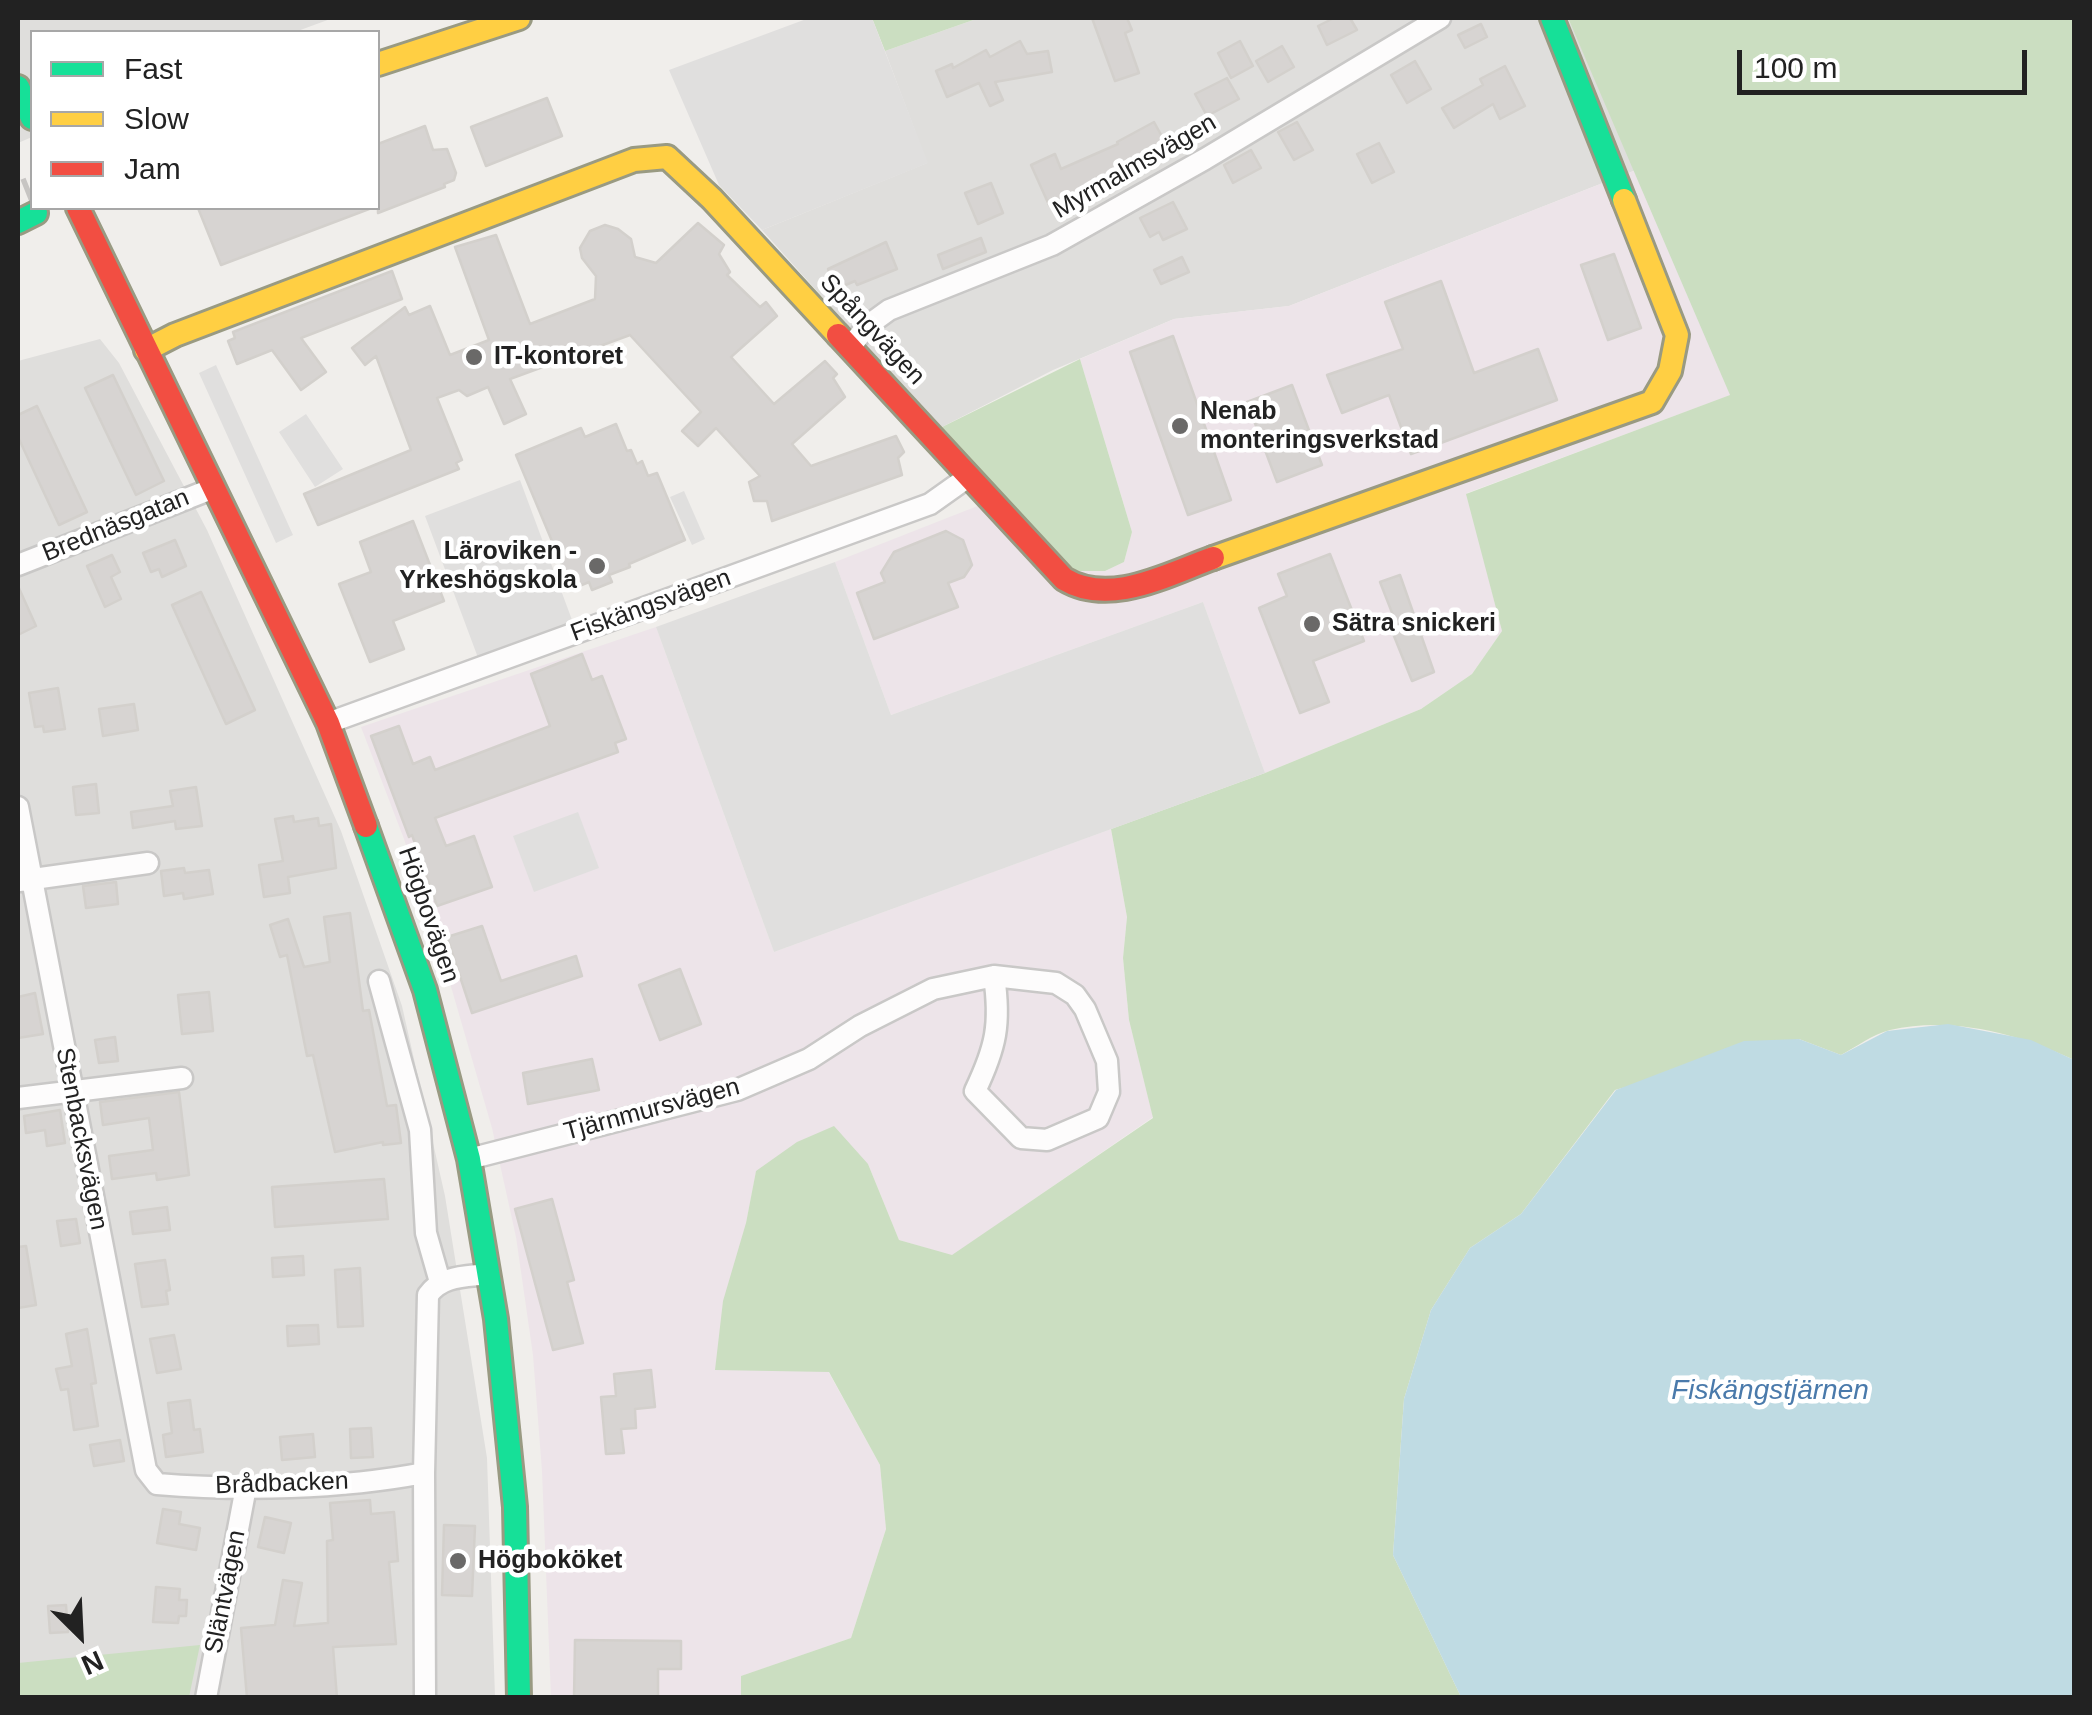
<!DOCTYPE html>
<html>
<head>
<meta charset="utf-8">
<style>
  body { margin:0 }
  #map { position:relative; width:2092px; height:1715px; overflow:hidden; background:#f0eeeb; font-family:Helvetica,sans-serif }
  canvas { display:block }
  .frame { position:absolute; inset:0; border:20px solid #222; pointer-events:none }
  .legend { position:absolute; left:30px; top:30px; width:350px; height:180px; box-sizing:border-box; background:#fff; border:2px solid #a7a7a7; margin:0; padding:12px 18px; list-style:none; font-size:30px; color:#222 }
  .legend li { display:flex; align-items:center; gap:20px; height:50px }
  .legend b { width:50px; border:2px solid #a7a7a7 }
  .north { position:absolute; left:30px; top:1585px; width:100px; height:100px; -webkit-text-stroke:8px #fff; paint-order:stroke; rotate:156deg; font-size:28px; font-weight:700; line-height:40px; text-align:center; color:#222 }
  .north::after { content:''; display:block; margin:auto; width:35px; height:45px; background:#222; clip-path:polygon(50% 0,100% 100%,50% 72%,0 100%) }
  .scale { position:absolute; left:1737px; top:50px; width:290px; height:45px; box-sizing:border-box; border:5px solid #222; border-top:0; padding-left:12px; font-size:30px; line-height:35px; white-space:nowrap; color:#222; -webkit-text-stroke:8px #fff; paint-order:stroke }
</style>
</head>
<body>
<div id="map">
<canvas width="2092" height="1715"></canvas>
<div class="frame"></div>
<ul class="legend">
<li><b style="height:12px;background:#16e098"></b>Fast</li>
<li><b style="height:12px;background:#ffcf43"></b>Slow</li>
<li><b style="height:12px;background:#f24e42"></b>Jam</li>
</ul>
<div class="north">N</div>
<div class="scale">100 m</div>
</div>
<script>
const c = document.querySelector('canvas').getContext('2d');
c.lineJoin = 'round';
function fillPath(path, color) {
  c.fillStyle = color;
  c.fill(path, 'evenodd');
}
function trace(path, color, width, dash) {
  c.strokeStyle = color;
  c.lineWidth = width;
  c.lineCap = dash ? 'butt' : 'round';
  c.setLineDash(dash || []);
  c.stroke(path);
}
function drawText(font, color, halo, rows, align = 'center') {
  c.font = font + ' Helvetica,sans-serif';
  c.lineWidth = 9;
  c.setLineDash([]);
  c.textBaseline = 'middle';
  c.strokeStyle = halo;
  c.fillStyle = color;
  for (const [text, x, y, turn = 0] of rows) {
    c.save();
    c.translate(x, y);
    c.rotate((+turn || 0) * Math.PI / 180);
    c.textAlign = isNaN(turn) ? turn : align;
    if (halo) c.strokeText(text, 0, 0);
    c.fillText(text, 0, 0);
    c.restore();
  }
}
const residential = new Path2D(`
  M18 18H333L295 32H32V137L18 143Z
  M979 18H1568L1636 170 1289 306 1174 319 1053 370 940 428 762 230 927 163 885 51Z
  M100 339 119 363 207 530 341 831 402 1006 445 1196 487 1458 495 1697 18 1698V361Z`);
const industrial = new Path2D(`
  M1636 170 1731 395 1467 493 1502 631 1472 674 1421 709 1265 773 1203 602 891 715 835 562 1003 496 1105 571 1124 562 1132 532 1080 359 1174 319 1289 306Z
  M656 627 774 952 1111 829 1127 917 1123 958 1129 1020 1153 1117 952 1256 899 1240 868 1164 756 1172 746 1223 880 1465 886 1529 851 1638 742 1676 741 1697H551L542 1471 533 1355 516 1237 492 1128 452 990 404 839 361 727Z`);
const forest = new Path2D(`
  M872 18H979L885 51Z
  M1568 18H2074V1060C2018 1034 1953 1016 1890 1030 1873 1034 1856 1047 1841 1055L1799 1039 1615 1090 1521 1214 1470 1248 1431 1310 1404 1399 1393 1555 1461 1697H741V1676L851 1638 886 1529 880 1465 829 1372 715 1370 723 1301 746 1223 756 1171 797 1142 834 1126 868 1164 899 1240 952 1255 1153 1118 1129 1020 1123 958 1127 917 1111 829 1265 773 1421 709 1472 674 1502 631 1466 494 1730 395Z
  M1080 359 1132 532 1124 562 1105 571H1073L940 428Z
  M200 1645 189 1697H18V1663Z`);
const parking = new Path2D(`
  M809 18H872L928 163 762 230 719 185 669 70Z
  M216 365 293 535 276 543 199 373Z
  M306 414 343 469 315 487 279 432Z
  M520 480 575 628 480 663 425 516Z
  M684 491 705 539 692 545 670 497Z
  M835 562 891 715 1203 602 1265 773 774 952 656 627Z
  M578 812 599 868 534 892 513 836Z`);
const water = new Path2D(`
  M1948 1024 2031 1040 2074 1060V1697H1461L1393 1555 1404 1399 1431 1310 1470 1248 1521 1214 1616 1090 1744 1041 1799 1039 1841 1055 1887 1031Z`);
const building = new Path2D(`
  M1092 18H1127L1132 30 1125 33 1139 73 1115 81Z
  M1334 18H1350L1357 30 1327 45 1318 26Z
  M1481 24 1487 37 1465 48 1458 35Z
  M1020 41 1027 54 1048 51 1052 72 995 82 1003 100 990 106 979 83 947 97 936 71 952 64 953 68 986 50 990 57Z
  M1240 41 1253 66 1231 78 1218 53Z
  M1282 46 1294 67 1268 82 1256 61Z
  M1415 61 1431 89 1407 103 1391 75Z
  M1505 66 1525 106 1500 119 1493 104 1454 128 1442 108 1483 85 1480 79Z
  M1227 78 1239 99 1207 116 1195 94Z
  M547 98 562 136 486 166 471 127Z
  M1154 122 1165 142 1110 172 1112 178 1049 205 1031 165 1055 154 1061 169 1118 144 1117 142Z
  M1297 122 1313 150 1294 160 1278 132Z
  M425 126 433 150 447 149 456 173 454 180 444 184 445 187 378 213V144Z
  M1379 143 1394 172 1372 183 1357 154Z
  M1251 150 1261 168 1233 183 1224 165Z
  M991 183 1003 213 978 224 965 193Z
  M1173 202 1187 229 1163 240 1159 232 1150 237 1140 218Z
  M198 208H369V209L221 265Z
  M698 223 724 245 719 254 730 272 727 275 760 307 766 302 777 316 731 357 774 404 825 361 837 374 833 378 845 397 792 444 811 466 896 436 904 452 898 458 902 475 772 521 767 501H754L749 482 760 476 716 428 698 446 682 431 701 412 630 335 510 379 526 414 504 424 488 387 467 396 459 390 437 398 462 460 456 463 459 469 318 525 304 494 411 450 376 356 365 365 352 348 405 307 409 315 430 306 450 355 489 340 455 247 496 235 530 324 595 299 596 276 582 258 580 248 590 231 605 225 618 229 631 239 635 257 656 263Z
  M981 238 986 252 943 269 938 255Z
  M886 242 897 269 857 285 855 281 836 289 828 269Z
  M1614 254 1641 328 1608 340 1581 265Z
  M1182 257 1189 272 1161 284 1154 270Z
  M392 271 402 299 301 338 326 372 301 390 272 350 237 364 228 341 235 338 233 332Z
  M1441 281 1474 373 1538 349 1557 400 1411 454 1389 395 1342 413 1327 375 1403 349 1385 302Z
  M1173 336 1231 500 1188 515 1130 352Z
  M113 375 164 481 136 495 85 388Z
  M1292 385 1322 465 1277 482 1247 402Z
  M37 406 87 512 59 525 18 437V415Z
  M616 424 627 451 631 450 637 464 642 461 648 476 657 473 685 540 629 564 630 567 609 575 612 582 592 590 589 582 572 589 516 455 581 428 585 437Z
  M413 521 444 601 393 621 404 649 370 662 339 584 371 572 360 542Z
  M946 531 963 540 972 565 964 577 948 583 958 607 874 639 857 593 885 582 881 573 894 552Z
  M175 540 186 566 162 577 159 569 151 572 143 553Z
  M1330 554 1364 641 1313 661 1329 702 1300 713 1259 608 1287 596 1278 574Z
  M112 555 120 572 111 577 121 599 105 607 87 566Z
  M1400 575 1434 672 1412 681 1392 631 1398 628 1380 582Z
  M18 586 36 626 18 635Z
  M201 592 255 710 226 724 172 605Z
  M582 654 592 680 602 676 626 739 615 743 618 752 435 818 446 846 474 836 492 887 437 906 412 835 409 837 371 736 399 726 413 764 430 757 435 770 550 726 531 674Z
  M58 688 65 729 44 732 43 726 35 727 29 693Z
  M134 704 138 730 103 736 99 709Z
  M96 784 99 813 76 815 73 787Z
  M196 787 202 826 176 829 175 821 133 828 131 812 173 806 170 791Z
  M293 816 294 822 318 818 319 826 331 824 336 868 288 877 290 893 264 897 259 865 283 861 275 819Z
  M184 868 185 873 209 870 213 894 184 899 183 893 164 896 161 871Z
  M116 882 118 904 86 908 83 886Z
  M350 913 363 1011 369 1010 387 1106 396 1105 401 1143 383 1145V1142L335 1152 313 1055 307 1056 287 955 280 957 270 925 288 919 304 967 330 962 324 917Z
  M482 926 501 981 576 956 582 976 472 1013 447 937Z
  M680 969 701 1024 660 1040 639 985Z
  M209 992 213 1031 182 1034 178 995Z
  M35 993 43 1034 18 1038V997Z
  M115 1037 118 1061 99 1063 95 1040Z
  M592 1059 599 1090 528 1104 523 1073Z
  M179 1092 189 1175 157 1180 156 1173 112 1179 109 1156 153 1150 149 1118 103 1125 100 1102Z
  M60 1110 65 1143 47 1146 45 1130 26 1133 24 1116Z
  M384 1179 388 1219 275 1227 272 1187Z
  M552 1199 574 1280 567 1282 583 1343 553 1350 515 1209Z
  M167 1207 170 1230 133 1234 130 1212Z
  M76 1219 80 1243 61 1246 57 1221Z
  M26 1246 36 1305 18 1308V1247Z
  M303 1256 304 1275 273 1277 272 1258Z
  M165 1260 170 1290 166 1291 168 1304 142 1307 135 1264Z
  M360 1268 363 1326 338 1327 335 1270Z
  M318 1325 319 1344 288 1346 287 1326Z
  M87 1329 96 1383 91 1384 98 1426 74 1430 68 1389 61 1390 56 1369 72 1366 66 1334Z
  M174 1335 181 1369 157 1373 150 1339Z
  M651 1370 655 1407 635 1409 636 1428 621 1429 624 1453 606 1454 601 1397 616 1396 614 1374Z
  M190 1400 194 1430 200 1429 203 1452 166 1457 163 1435 172 1433 168 1403Z
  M371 1428 373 1457 351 1458 350 1429Z
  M313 1434 315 1457 282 1460 280 1437Z
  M120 1440 124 1461 94 1466 90 1445Z
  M370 1500 371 1514 394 1512 398 1561 389 1562 396 1644 333 1647 337 1698H247L241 1628 275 1625 283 1580 302 1583 294 1626 328 1623 327 1541 333 1540 330 1503Z
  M163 1509 181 1512 179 1524 200 1528 196 1550 157 1543Z
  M265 1517 291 1523 284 1553 258 1547Z
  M444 1525 475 1526 472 1596 442 1595Z
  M156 1587 180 1589 179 1600H187L186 1616H179L178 1623 153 1622Z
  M66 1605 68 1632 50 1633 48 1606Z
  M575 1640 681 1641V1669H658V1698H574Z`);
const highwayTunnel = new Path2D(`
  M27 196 32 194`);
const street = new Path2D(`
  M851 346 867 326 889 310 1052 245 1205 159 1440 18
  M18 565 214 488
  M328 723 930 504 968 477
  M18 807 146 1470 157 1484C242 1491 340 1489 424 1473
  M19 881 148 863
  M379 981 420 1130 426 1233 440 1282
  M18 1098 182 1078
  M469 1159 737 1090 809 1059 860 1026 933 989 994 976 1056 983 1075 995 1085 1009 1107 1061 1109 1092 1098 1118 1047 1140 1021 1138 975 1091C996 1047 1001 1024 994 976
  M206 1698 246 1487
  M425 1698 424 1473 428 1295C442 1275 466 1277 488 1274`);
const fast = new Path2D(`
  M1552 18 1624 200
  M18 87 32 118
  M18 222 36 213
  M366 826 425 990 469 1159 496 1319 515 1507 519 1698`);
const slow = new Path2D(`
  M378 64 519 18
  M146 350 175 335 634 160 667 157 712 199 838 335
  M1213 558 1652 402 1670 371 1677 335 1624 200`);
const jam = new Path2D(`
  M78 208 328 723 366 826
  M838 335 1064 579C1110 607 1168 574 1213 558`);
const markers = [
  [474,357,10,"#6a6968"],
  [1180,426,10,"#6a6968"],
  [597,566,10,"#6a6968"],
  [1312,624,10,"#6a6968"],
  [458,1561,10,"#6a6968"]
];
const streetNames = [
  ["Myrmalmsvägen",1135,167,-30],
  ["Spångvägen",872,330,47],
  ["Brednäsgatan",116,526,-22],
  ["Fiskängsvägen",651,606,-20],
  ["Högbovägen",428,915,71],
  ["Tjärnmursvägen",652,1110,-15],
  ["Stenbacksvägen",81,1139,79],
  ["Brådbacken",282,1484,-2],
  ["Släntvägen",226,1592,-79]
];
const poiNames = [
  ["IT-kontoret",494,357],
  ["Nenab",1200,412],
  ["monteringsverkstad",1200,441],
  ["Läroviken -",577,552,"right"],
  ["Yrkeshögskola",577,581,"right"],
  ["Sätra snickeri",1332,624],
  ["Högboköket",478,1561]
];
const waterNames = [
  ["Fiskängstjärnen",1770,1391]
];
fillPath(residential, '#dfdedc');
fillPath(industrial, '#ede4e9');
fillPath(forest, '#cbdec1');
fillPath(parking, '#e0dfde');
fillPath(water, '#bfdbe3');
fillPath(building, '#d7d4d2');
trace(building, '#d3d0cc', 2.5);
trace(highwayTunnel, '#c7c5c3', 35, [35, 18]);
trace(street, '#c9c8c7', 25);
trace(fast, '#999a82', 28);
trace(slow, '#999a82', 28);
trace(jam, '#999a82', 28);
trace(street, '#fdfcfc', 20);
trace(fast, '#16e098', 22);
trace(slow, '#ffcf43', 22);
trace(jam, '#f24e42', 22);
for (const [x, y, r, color] of markers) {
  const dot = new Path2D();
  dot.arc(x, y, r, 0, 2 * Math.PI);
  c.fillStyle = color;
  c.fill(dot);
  trace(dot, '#fff', 4);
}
drawText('25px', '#222', '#fff', streetNames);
drawText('bold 25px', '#222', '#fff', poiNames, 'left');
drawText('italic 28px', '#4a7aab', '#fff', waterNames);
</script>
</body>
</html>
